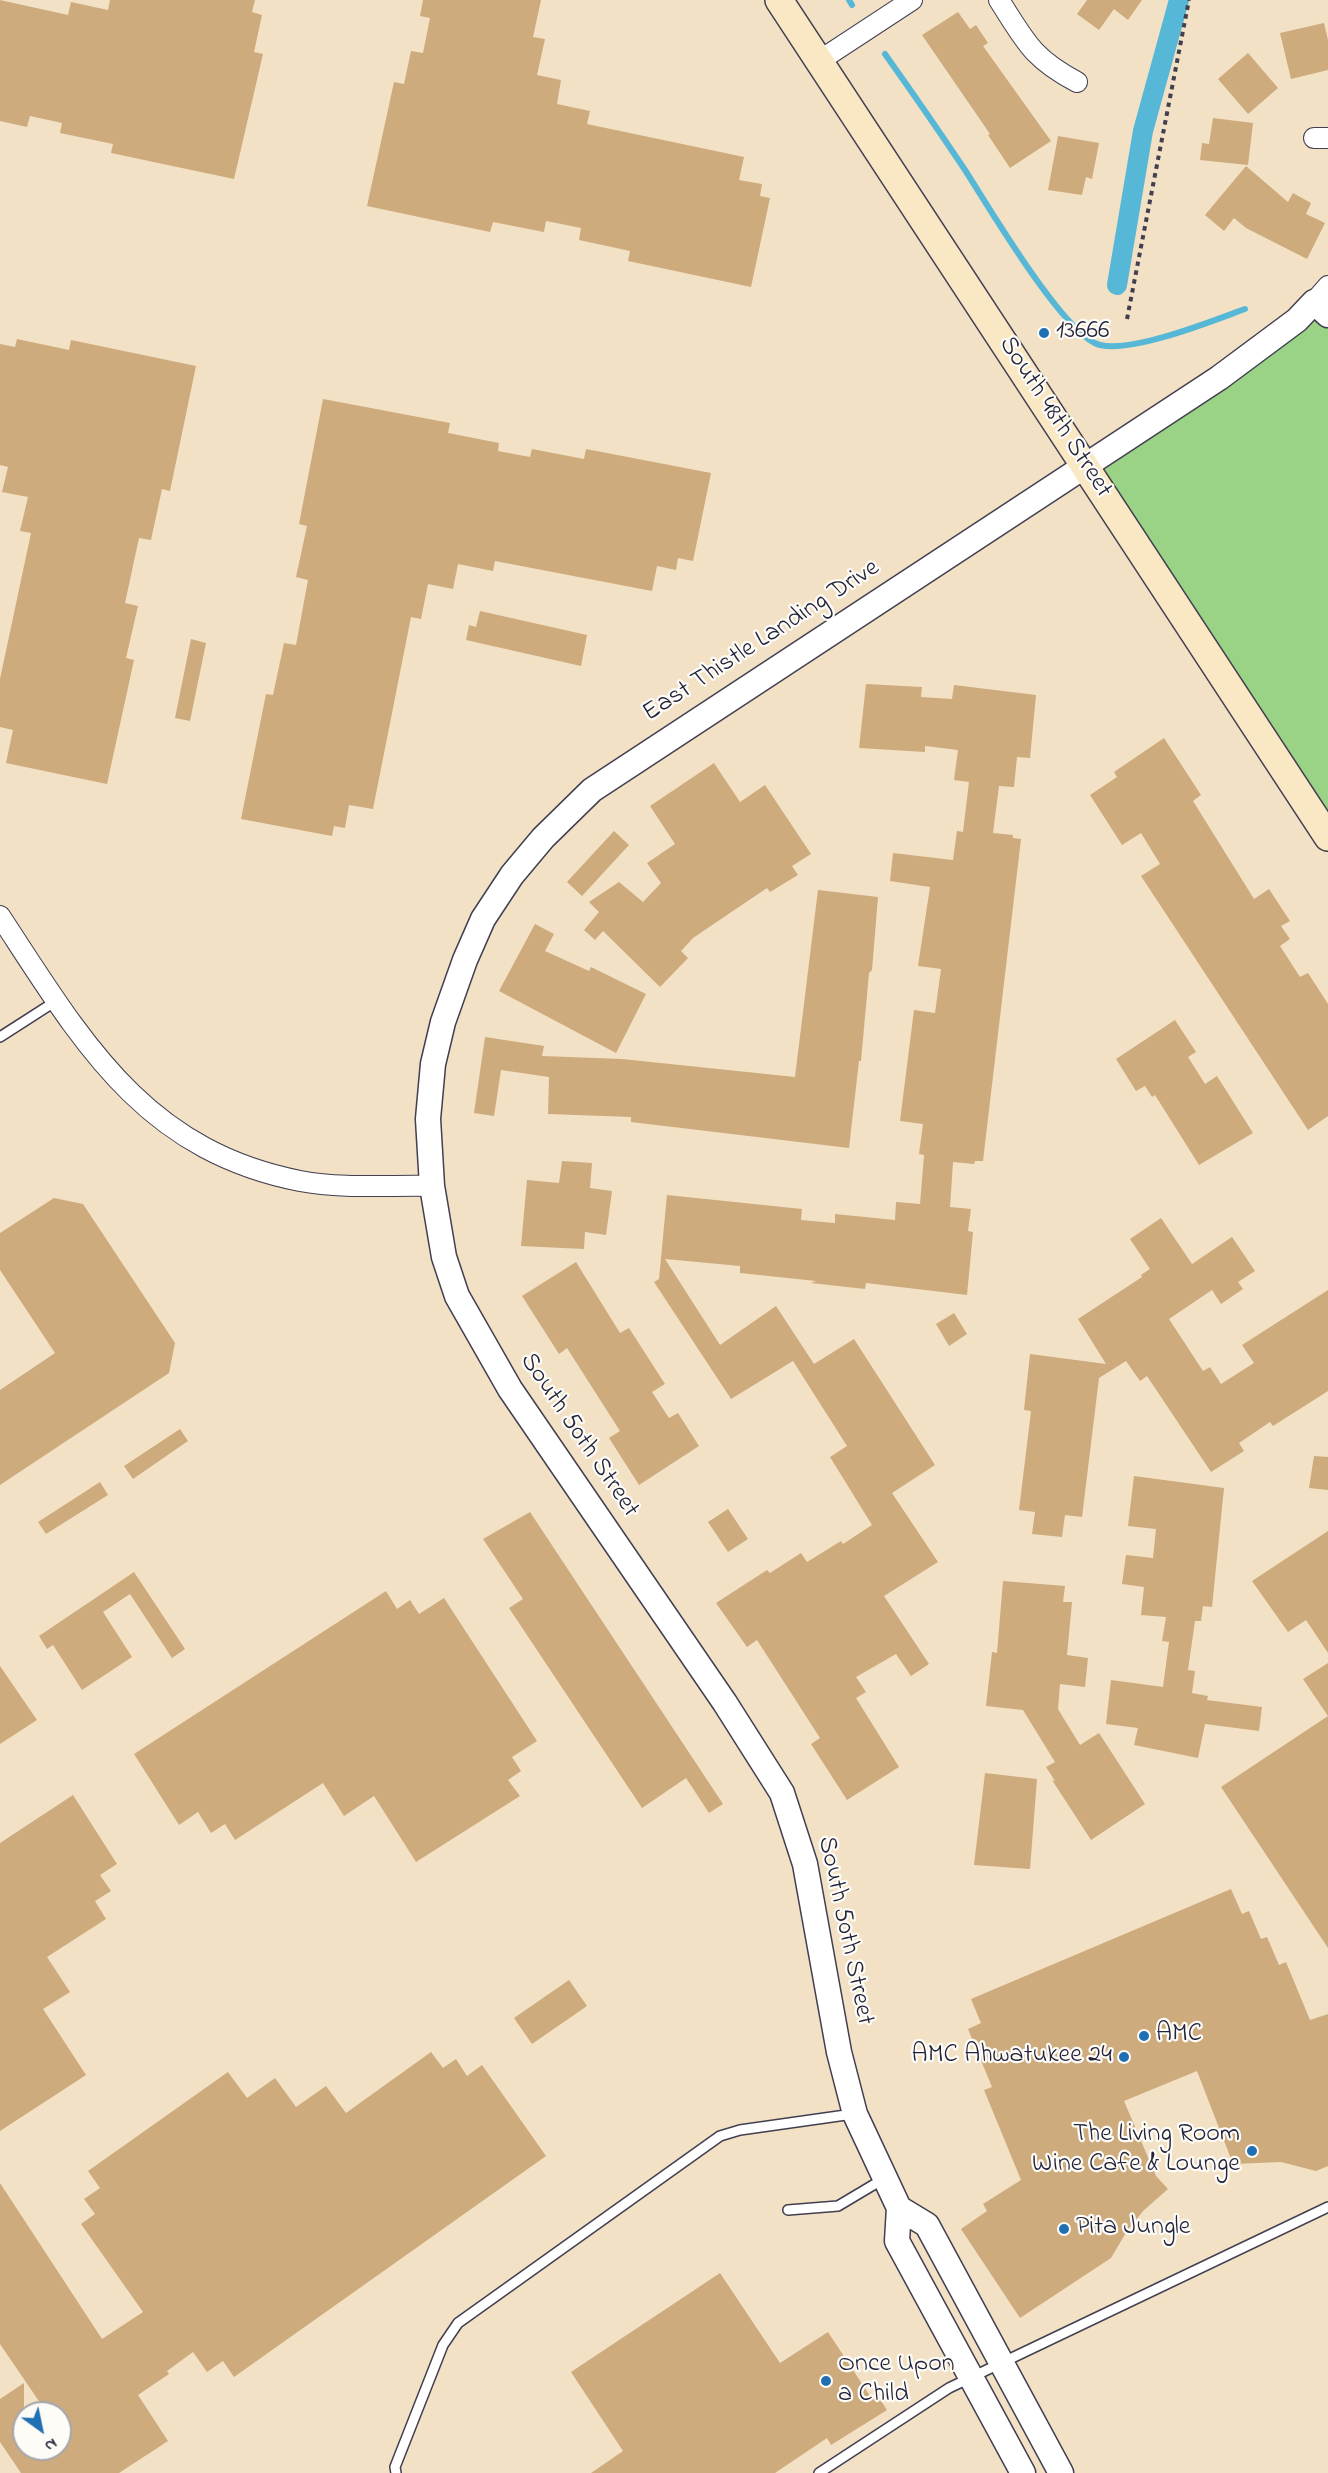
<!DOCTYPE html>
<html>
<head>
<meta charset="utf-8">
<style>
  body { margin:0 }
  #map { position:relative; width:1328px; height:2473px; overflow:hidden; background:#f2e1c5; font-family:"Indie Flower",sans-serif }
  canvas { display:block }
  .north { position:absolute; left:12px; top:2401px; width:60px; height:60px; box-sizing:border-box; background:#fdfcf7; border:2px solid #a5a5ac; border-radius:50%; rotate:147deg; font-size:16px; font-weight:700; line-height:24px; text-align:center; color:#22223b }
  .north::after { content:''; display:block; margin:auto; width:21px; height:27px; background:#1f6fb2; clip-path:polygon(50% 0,100% 100%,50% 72%,0 100%) }
</style>
</head>
<body>
<div id="map">
<canvas width="1328" height="2473"></canvas>
<div class="north">N</div>
</div>
<script>
const c = document.querySelector('canvas').getContext('2d');
c.lineJoin = 'round';
function fillPath(path, color) {
  c.fillStyle = color;
  c.fill(path, 'evenodd');
}
function trace(path, color, width, dash) {
  c.strokeStyle = color;
  c.lineWidth = width;
  c.lineCap = dash ? 'butt' : 'round';
  c.setLineDash(dash || []);
  c.stroke(path);
}
function drawText(font, color, halo, rows, align = 'center') {
  c.font = font + ' "Indie Flower",sans-serif';
  c.lineWidth = 4.5;
  c.setLineDash([]);
  c.textBaseline = 'middle';
  c.strokeStyle = halo;
  c.fillStyle = color;
  for (const [text, x, y, turn = 0] of rows) {
    c.save();
    c.translate(x, y);
    c.rotate((+turn || 0) * Math.PI / 180);
    c.textAlign = isNaN(turn) ? turn : align;
    if (halo) c.strokeText(text, 0, 0);
    c.fillText(text, 0, 0);
    c.restore();
  }
}
const green = new Path2D(`
  M1328 314V837L1084 464 1297 320Z`);
const stream = new Path2D(`
  M849 0 852 5
  M885 54C912 92 939 131 965 170 987 204 1065 337 1100 345 1133 353 1212 321 1245 309`);
const canal = new Path2D(`
  M1117 285 1143 131 1179 0`);
const building = new Path2D(`
  M0 0 68 15 71 2 108 10 110 0H255L252 12 262 15 254 52 263 54 234 179 111 153 113 144 60 133 62 123 30 116 27 127 0 121Z
  M423 0H541L533 37 545 39 537 75 561 80 557 104 590 111 587 124 744 157 739 180 762 184 760 196 770 198 751 287 628 261 630 251 579 240 581 228 546 221 544 232 493 222 490 232 367 206 394 82 404 84 411 51 423 53 430 18 420 16Z
  M1087 0H1142L1128 20 1114 9 1099 30 1077 14Z
  M958 12 970 29 976 25 988 43 983 46 1051 141 1010 168 988 135 990 134 922 35Z
  M1324 23 1328 40V70L1291 79 1280 33Z
  M1248 53 1278 88 1248 114 1218 79Z
  M1213 118 1253 123 1248 165 1200 160 1202 143 1209 144Z
  M1058 136 1099 143 1092 179 1086 177 1082 195 1048 190Z
  M1246 166 1288 202 1293 193 1311 203 1306 214 1325 223 1307 259 1246 228 1234 218 1224 231 1205 215Z
  M17 339 69 350 71 340 196 366 170 491 162 489 151 540 139 538 125 603 138 606 126 658 134 660 107 784 6 763 13 730 0 727V679L31 533 20 531 28 497 2 492 8 467 0 465V344L15 347Z
  M323 399 450 423 448 433 499 443 498 451 530 457 532 449 584 459 586 449 711 473 693 561 678 558 676 570 657 566 652 591 495 561 493 571 458 564 453 589 428 584 421 619 411 617 373 809 349 805 345 828 334 826 332 836 241 819 266 694 273 695 284 643 296 645 308 580 296 577 307 526 299 524Z
  M480 611 587 635 581 666 466 640 469 625 476 627Z
  M191 639 206 643 190 721 175 718Z
  M866 684 922 687 921 697 952 699 954 685 1036 695 1030 758 1017 757 1014 787 999 786 993 833 1013 835V838L1021 839 983 1161H975L974 1164 953 1162 950 1207 971 1209 968 1231 973 1232 967 1295 866 1283 865 1289 811 1283 816 1281 740 1273V1266L665 1259 720 1345 776 1306 814 1364 854 1339 935 1465 892 1493 938 1562 884 1596 929 1664 911 1676 896 1654 856 1677 866 1692 856 1698 899 1767 847 1800 811 1744 820 1738 757 1640 747 1647 716 1603 767 1570 770 1573 801 1553 807 1562 841 1541 843 1544 872 1525 830 1457 847 1446 793 1361 731 1399 654 1282 659 1279 667 1195 802 1209 801 1220 835 1223V1214L895 1220 896 1202 920 1204 924 1155 919 1154 923 1124 900 1121 914 1010 935 1013 941 969 918 966 930 887 890 881 893 853 953 860 957 831 963 832 969 782 954 780 958 750 925 746V752L859 748Z
  M1164 738 1201 795 1193 801 1254 899 1269 889 1290 921 1281 926 1290 939 1280 946 1300 977 1308 973 1328 1004V1116L1308 1130 1141 876 1160 864 1141 833 1122 845 1090 795 1117 777 1114 772Z
  M714 763 740 802 765 785 811 854 792 866 798 875 770 892 767 888 693 938 681 951 688 958 660 987 603 931 595 940 584 930 599 912 589 902 619 882 643 902 661 883 647 863 675 844 650 806Z
  M614 831 629 845 582 896 567 882Z
  M818 890 878 897 872 970 869 973 861 1061H859L849 1148 631 1122V1117L548 1114 549 1077 501 1070 494 1116 474 1113 485 1037 544 1046 542 1056 622 1059 795 1077Z
  M535 924 554 934 545 951 589 971 591 967 646 994 616 1053 499 991Z
  M1175 1020 1196 1052 1188 1057 1205 1084 1217 1076 1253 1133 1199 1165 1155 1095 1152 1097 1145 1086 1136 1091 1116 1059Z
  M562 1161 592 1163 590 1188 612 1191 606 1235 585 1232 584 1249 521 1246 527 1180 559 1183Z
  M54 1198 83 1204 175 1343 169 1373 0 1485V1390L55 1353 0 1270V1233Z
  M1161 1218 1192 1264 1232 1237 1255 1271 1238 1282 1243 1289 1221 1304 1212 1290 1169 1319 1203 1371 1210 1367 1221 1384 1254 1363 1242 1345 1328 1290V1391L1273 1426 1270 1422 1239 1443 1244 1451 1211 1472 1147 1376 1140 1381 1126 1361 1099 1378 1082 1517 1065 1515 1062 1537 1032 1534 1035 1512 1019 1510 1031 1411 1024 1410 1030 1354 1106 1364 1078 1319 1142 1277 1141 1275 1150 1269 1130 1239Z
  M576 1262 620 1333 629 1328 665 1384 652 1392 669 1418 678 1413 699 1446 639 1485 609 1438 620 1431 567 1348 559 1354 522 1296Z
  M954 1313 967 1334 949 1346 936 1324Z
  M180 1429 188 1441 133 1479 124 1466Z
  M1314 1456 1328 1457V1490L1309 1488Z
  M1134 1476 1224 1488 1212 1607 1203 1606 1201 1621H1195L1188 1670 1195 1671 1192 1693 1208 1696 1207 1700 1262 1707 1259 1731 1205 1724 1198 1758 1134 1745 1138 1728 1106 1724 1111 1680 1163 1687 1169 1642 1162 1641 1166 1617 1141 1615 1144 1587 1122 1584 1126 1555 1153 1558 1156 1529 1128 1526Z
  M100 1482 108 1495 46 1534 38 1522Z
  M728 1509 748 1539 728 1552 708 1522Z
  M530 1512 723 1804 709 1813 686 1778 642 1808 509 1608 523 1599 483 1539Z
  M1328 1531V1653L1306 1620 1288 1632 1252 1581Z
  M134 1572 185 1649 172 1658 130 1594 103 1612 132 1657 82 1690 53 1645 47 1649 39 1636Z
  M1003 1581 1065 1586 1063 1602H1072L1067 1655 1088 1658 1085 1687 1060 1684 1058 1709 1080 1745 1099 1733 1145 1804 1091 1840 1052 1780 1055 1781 1046 1767 1055 1762 1023 1710 986 1706 992 1652 997 1653Z
  M386 1591 397 1609 410 1600 419 1614 444 1598 537 1741 512 1757 521 1771 508 1780 520 1796 416 1862 374 1796 344 1816 323 1783 235 1840 225 1824 211 1833 198 1812 179 1825 134 1754Z
  M1328 1663V1716L1303 1679Z
  M0 1666 37 1720 0 1744Z
  M1328 1716V1948L1221 1787Z
  M985 1773 1037 1779 1030 1869 974 1865Z
  M73 1795 117 1864 100 1875 111 1891 95 1901 106 1919 47 1957 70 1992 43 2009 86 2075 0 2131V1843Z
  M1231 1889 1242 1914 1249 1911 1261 1939 1267 1937 1279 1965 1286 1962 1310 2020 1328 2014V2166L1316 2171 1281 2162 1233 2164 1197 2071 1124 2101 1156 2176 1168 2189 1143 2211 1127 2231 1111 2258 1020 2318 961 2229 987 2211 983 2204 1021 2180 984 2090 992 2087 968 2029 981 2023 971 1999Z
  M569 1980 587 2006 532 2044 514 2018Z
  M431 2052 443 2068 456 2059 467 2076 482 2065 546 2156 234 2377 223 2361 207 2372 193 2352 167 2371 169 2374 138 2395 168 2441 119 2473H21L0 2442V2399L24 2383V2449H60V2413H47L0 2344V2183L102 2339 143 2312 81 2224 95 2214 84 2199 100 2188 88 2171 228 2072 247 2098 275 2078 296 2107 326 2086 346 2113Z
  M720 2273 780 2363 828 2332 872 2399 878 2396 887 2410 831 2445 827 2438 775 2473H591L623 2451 571 2372Z`);
const path = new Path2D(`
  M1127 319 1189 0`);
const service = new Path2D(`
  M0 1037 56 1001
  M788 2210 838 2206 885 2178
  M396 2473 395 2467 443 2345 458 2323 720 2136 740 2130 853 2114
  M819 2473 949 2388 1328 2207`);
const minor = new Path2D(`
  M999 0C1026 42 1032 58 1077 82
  M819 61 912 0
  M1314 138H1328
  M1314 302 1328 286
  M0 916C81 1039 142 1150 300 1181 343 1189 389 1185 432 1186`);
const tertiary = new Path2D(`
  M899 2208 927 2225 1061 2473
  M1023 2473 897 2241 899 2208 855 2114 839 2052 805 1864 782 1793 725 1703 510 1389 457 1296 444 1257 432 1186 428 1119 433 1064 443 1022 465 960 483 919 512 875 543 838 592 790 1219 378 1297 320 1314 302 1328 315`);
const secondary = new Path2D(`
  M779 0 1328 837`);
const markers = [
  [1044,333,6,"#1f6fb2"],
  [1144,2036,6,"#1f6fb2"],
  [1124,2057,6,"#1f6fb2"],
  [1252,2151,6,"#1f6fb2"],
  [1064,2229,6,"#1f6fb2"],
  [826,2381,6,"#1f6fb2"]
];
const poiNames = [
  ["13666",1056,333],
  ["AMC",1156,2036],
  ["AMC Ahwatukee 24",1112,2057,"right"],
  ["The Living Room",1240,2136,"right"],
  ["Wine Cafe & Lounge",1240,2166,"right"],
  ["Pita Jungle",1076,2229],
  ["Once Upon",838,2366],
  ["a Child",838,2396]
];
const streetNames = [
  ["South 48th Street",1054,418,57],
  ["East Thistle Landing Drive",762,642,-33],
  ["South 50th Street",578,1436,56],
  ["South 50th Street",844,1931,78]
];
fillPath(green, '#9ad385');
trace(stream, '#57b7d6', 6);
trace(canal, '#57b7d6', 20);
fillPath(building, '#ceab7d');
trace(service, '#413f50', 12);
trace(minor, '#413f50', 22);
trace(tertiary, '#413f50', 27);
trace(secondary, '#413f50', 30);
trace(path, '#413f50', 4, [4.5, 4.5]);
trace(service, '#fff', 9);
trace(minor, '#fff', 20);
trace(tertiary, '#fff', 24);
trace(secondary, '#fae7c3', 27);
for (const [x, y, r, color] of markers) {
  const dot = new Path2D();
  dot.arc(x, y, r, 0, 2 * Math.PI);
  c.fillStyle = color;
  c.fill(dot);
  trace(dot, '#fdfcf7', 2);
}
drawText('26px', '#22223b', '#fdfcf7', poiNames, 'left');
drawText('26px', '#22223b', '#fdfcf7', streetNames);
</script>
</body>
</html>
